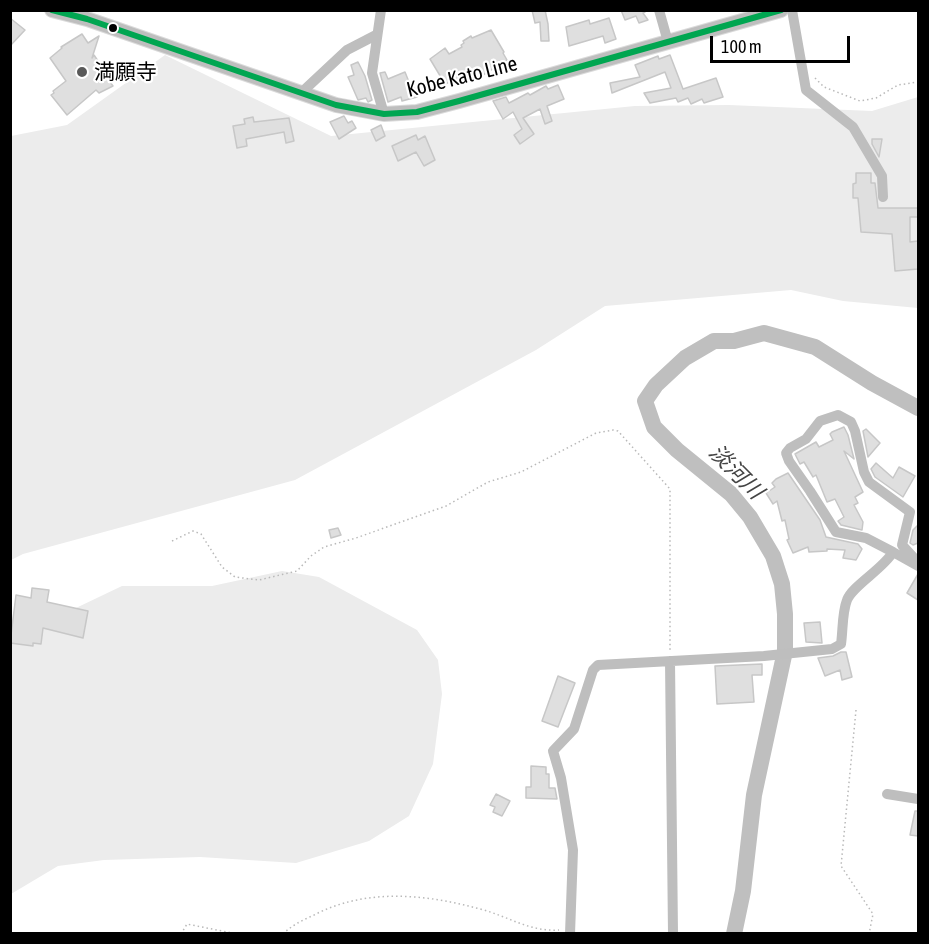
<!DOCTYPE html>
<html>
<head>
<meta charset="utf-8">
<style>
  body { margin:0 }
  #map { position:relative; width:929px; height:944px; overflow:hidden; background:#fff; font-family:"Asap Condensed",sans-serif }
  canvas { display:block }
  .frame { position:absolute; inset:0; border:12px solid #000; pointer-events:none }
  .scale { position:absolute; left:710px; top:36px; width:140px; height:27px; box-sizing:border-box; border:3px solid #000; border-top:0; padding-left:8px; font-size:18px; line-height:21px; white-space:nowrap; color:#000; -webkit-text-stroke:4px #fff; paint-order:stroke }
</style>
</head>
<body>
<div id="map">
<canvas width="929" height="944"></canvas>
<div class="frame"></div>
<div class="scale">100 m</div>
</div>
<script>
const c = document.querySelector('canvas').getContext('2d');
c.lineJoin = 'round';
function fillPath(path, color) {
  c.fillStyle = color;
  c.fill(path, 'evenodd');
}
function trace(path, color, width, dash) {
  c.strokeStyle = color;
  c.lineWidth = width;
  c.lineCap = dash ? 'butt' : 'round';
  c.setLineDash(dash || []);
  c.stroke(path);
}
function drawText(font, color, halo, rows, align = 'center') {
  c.font = font + ' "Asap Condensed","Noto Sans JP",sans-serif';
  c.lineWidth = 4.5;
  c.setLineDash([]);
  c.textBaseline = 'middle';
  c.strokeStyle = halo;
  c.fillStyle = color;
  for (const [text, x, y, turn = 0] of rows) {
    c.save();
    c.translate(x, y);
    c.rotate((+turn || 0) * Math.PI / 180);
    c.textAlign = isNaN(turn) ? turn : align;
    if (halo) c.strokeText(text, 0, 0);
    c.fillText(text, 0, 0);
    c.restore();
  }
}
const green = new Path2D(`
  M165 55 331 136 635 106 729 105 872 111 918 97V308L843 301 791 290 605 306 536 350 295 480 23 554 11 560V136L67 125Z
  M282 571 319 577 417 630 438 660 442 694 433 764 409 816 369 841 296 863 200 857 104 860 58 866 11 894V639L122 586H212Z`);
const river = new Path2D(`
  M734 934 743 891 754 795 785 651V614L782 584 773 556 750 517 731 494 677 450 654 427 645 401 656 385 685 358 714 341H734L764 333 815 347 872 383 918 408`);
const building = new Path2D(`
  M532 10H545L548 24 549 41H541L540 22 535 23Z
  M621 10H648L643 13 648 20 639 23 636 16 625 20Z
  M10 18 25 30 10 46Z
  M609 18 616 39 605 43 603 36 569 46 566 27 589 20 590 24Z
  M491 30 504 52 503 53 507 60 475 80 471 73 445 84 430 59 445 48 449 54 462 47 461 45 464 43 463 41 471 36 472 38Z
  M82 34 88 43 99 36 92 58 94 55 100 64 98 66 113 86 99 93 96 90 67 115 51 95 54 93 53 91 66 81 50 58 62 48 61 47Z
  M670 55 683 89 716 78 723 97 704 103 702 99 691 104 688 98 678 102 676 98 650 103 644 93 671 88 665 72 612 93 610 83 640 77 635 65 658 56 659 59Z
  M358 62 365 76 372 100 368 102 366 98 358 100 348 77 354 75 351 65Z
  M385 72 388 79 405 72 411 87 414 86 417 97 402 101 401 97 388 102 380 73Z
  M558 85 564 99 547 106 552 121 545 124 540 109 523 118 534 134 520 144 514 135 522 129 513 112 503 119 493 101 506 97 509 103 528 93 530 95 546 86 548 89Z
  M344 116 348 123 352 121 356 128 339 139 330 122Z
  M253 117 254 122 289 118 294 141 286 143 284 132 246 139 247 146 237 148 233 126 245 124 244 119Z
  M381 125 385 136 376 141 371 130Z
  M416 135 418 140 425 136 435 160 424 166 416 152 398 161 392 146Z
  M872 139H882L879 157 872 144Z
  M856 173H871V183H875L878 208H918V217H910V242L918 241V269L895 271 892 234 861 232 858 198H853V184L856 183Z
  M844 427 848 435 854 459 844 451 863 492 855 497 858 503 854 505 863 522 862 530 841 525 838 521 844 517 835 499 827 502 816 475 813 477 804 462 800 464 795 454 816 442 819 447 833 440 830 434 832 432Z
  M866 429 880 443 868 457 863 431Z
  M876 463 893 478 899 467 915 476 903 497 875 477 871 469Z
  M788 473 820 520 826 537 858 544 862 549 856 560 843 558 845 550 827 549V551L809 552 808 547 793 553 787 540 789 539 785 520 782 521 777 501 773 504 766 493 775 487 772 483 776 479Z
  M918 525V543L913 545 910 543 913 530Z
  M338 528 341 535 331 538 329 530Z
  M918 574V600L907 593Z
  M32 588 49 590 47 602 88 611 83 638 43 628 41 644 33 643V646L10 643 16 595 31 598Z
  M820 622 822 643 806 642 804 623Z
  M841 652H846L852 677 842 680 840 670 825 676 818 658 833 656Z
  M762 664V675H752L754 702 717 704 715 666Z
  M558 676 575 683 558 727 542 721Z
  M531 766 546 767V774H549V788H555L557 799 526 798V787H531Z
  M496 794 510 801 502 816 493 812 495 807 490 805Z
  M915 811H918V836L910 835Z`);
const path = new Path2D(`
  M815 78 824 87 860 101 876 98 898 85 918 82
  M172 541 193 531 201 534 222 567 235 577 259 580 297 571 311 556 324 547 356 538 446 506 488 482 521 472 596 433 613 430 618 431 670 489V651
  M856 710 841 866 873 914 869 934
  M181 934 187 924 237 934
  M283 934C292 925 303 920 314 915 366 888 425 894 480 909 508 916 529 932 559 930`);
const minor = new Path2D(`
  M381 10 372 73 384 114
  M659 10 668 42
  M792 10 806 90 853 127 882 176 883 197
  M301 93 347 50 376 35
  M893 552 866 538 836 532 810 491 789 461 786 453 790 448 806 439 820 421 838 415 851 422 855 431 864 472 869 482 910 512 902 545 913 557 914 563
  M670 661 673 934
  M887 794 918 799
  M570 934 573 850 561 778 553 751 574 729 593 670 598 665 764 656 832 649 841 644C843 630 842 613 847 600 852 586 883 569 893 552L918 566`);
const major = new Path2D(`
  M52 10 87 19 336 105 384 114 417 112 459 101 781 10`);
const bus1 = new Path2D(`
  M52 10 87 19 336 105 384 114 417 112 459 101 781 10`);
const markers = [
  [113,28,5,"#000"],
  [82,72,6,"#595959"]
];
const poiNames = [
  ["満願寺",94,72]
];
const streetNames = [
  ["Kobe Kato Line",462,77,-14]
];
const waterNames = [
  ["淡河川",736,472,45]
];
fillPath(green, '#ececec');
trace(river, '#bfbfbf', 16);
fillPath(building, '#dfdfdf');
trace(building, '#c7c7c7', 1.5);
trace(major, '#dbdbdb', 16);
trace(path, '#b9b9b9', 1.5, [1.5, 3]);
trace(minor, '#bebebe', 10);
trace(major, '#bebebe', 14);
trace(bus1, '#00a651', 6);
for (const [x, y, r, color] of markers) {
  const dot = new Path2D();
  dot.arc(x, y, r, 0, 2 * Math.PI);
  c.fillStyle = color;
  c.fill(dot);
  trace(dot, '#fff', 2);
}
drawText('21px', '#000', '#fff', poiNames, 'left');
drawText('21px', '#000', '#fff', streetNames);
drawText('italic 22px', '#444', '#fff', waterNames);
</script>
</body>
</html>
